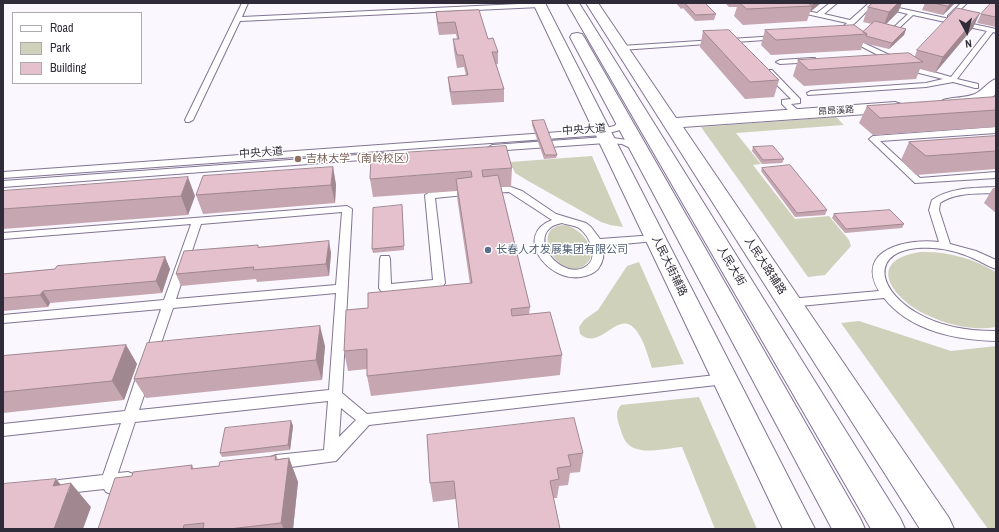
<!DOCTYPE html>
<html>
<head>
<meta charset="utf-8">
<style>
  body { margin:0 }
  #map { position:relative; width:999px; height:532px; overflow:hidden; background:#faf7fe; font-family:"Archivo Narrow",sans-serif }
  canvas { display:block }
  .frame { position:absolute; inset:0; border:4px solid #302b38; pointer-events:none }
  .legend { position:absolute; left:12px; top:12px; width:130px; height:72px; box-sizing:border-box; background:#fff; border:1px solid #acaaaf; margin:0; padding:5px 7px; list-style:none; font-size:12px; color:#302b38 }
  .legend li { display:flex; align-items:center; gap:8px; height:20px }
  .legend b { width:20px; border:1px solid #acaaaf }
  .north { position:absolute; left:947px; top:12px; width:40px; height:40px; -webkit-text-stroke:3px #fff; paint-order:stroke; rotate:173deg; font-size:11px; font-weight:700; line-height:16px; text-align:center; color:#302b38 }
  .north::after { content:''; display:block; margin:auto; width:14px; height:18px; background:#302b38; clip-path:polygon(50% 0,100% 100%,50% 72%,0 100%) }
</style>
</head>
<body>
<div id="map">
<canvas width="999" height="532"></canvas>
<div class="frame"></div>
<ul class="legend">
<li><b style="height:5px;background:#fff"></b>Road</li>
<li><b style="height:11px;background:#d0d1bb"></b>Park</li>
<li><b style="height:11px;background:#e5c1ce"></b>Building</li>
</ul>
<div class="north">N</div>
</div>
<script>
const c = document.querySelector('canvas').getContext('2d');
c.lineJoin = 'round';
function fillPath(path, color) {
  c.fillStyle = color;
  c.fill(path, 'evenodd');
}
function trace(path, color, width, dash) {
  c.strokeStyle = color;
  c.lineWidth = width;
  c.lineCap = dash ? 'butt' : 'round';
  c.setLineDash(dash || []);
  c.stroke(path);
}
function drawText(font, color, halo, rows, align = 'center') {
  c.font = font + ' "Archivo Narrow","Noto Sans SC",sans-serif';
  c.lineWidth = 3;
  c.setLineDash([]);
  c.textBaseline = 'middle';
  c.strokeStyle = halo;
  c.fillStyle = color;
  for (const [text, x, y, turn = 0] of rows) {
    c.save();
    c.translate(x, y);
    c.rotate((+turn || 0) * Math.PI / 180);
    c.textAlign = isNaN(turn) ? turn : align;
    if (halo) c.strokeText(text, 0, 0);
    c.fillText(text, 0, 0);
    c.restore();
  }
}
const green = new Path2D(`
  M836 117 844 125 736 133 761 164 753 165 795 219 829 216 849 240 851 246 825 275 808 277 701 127Z
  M592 156 623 227 610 225 601 222 530 182 515 173 510 162Z
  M565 225C582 228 604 255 582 267 556 280 529 225 565 225Z
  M920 252C947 251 973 258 996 272V327C973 331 948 325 927 315 894 300 863 261 920 252Z
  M639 262 684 364 652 368C648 357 645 343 638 333 619 304 602 353 580 334L579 327 584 320 598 310 627 266Z
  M859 321 951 351 996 346V529H988L841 323Z
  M699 397 757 529H715L682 447C666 448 638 457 626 442 623 438 621 430 619 425 617 417 615 412 621 405Z`);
const lane = new Path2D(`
  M242 3H248L242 17 540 3 543 5 540 7 240 21 193 120 189 122H186L185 120Z
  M830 3H837L824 14 850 20 869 3 874 4 855 23 838 36 835 34 847 23 793 11 796 9 817 13Z
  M961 3H967L952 18H948V16Z
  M885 5 996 29V33L993 32 957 79 978 84V88H975L953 82 926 87 808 95 807 93 811 91 926 83 943 79 907 70 847 39V37H851L913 66 951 77 987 31 913 15 897 30H893V28L908 14 883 8V6Z
  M777 36 780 38 779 39 621 50 618 48 621 46Z
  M812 58H815V62L780 64 776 62 780 60Z
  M766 70H772L800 99V103L791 104 800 112V116H794L782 104V100L791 99 766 74Z
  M621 120H624L628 122 620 130 602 135 3 178V172L602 129 614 126Z
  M996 127V133L880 141 920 178 996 172V178L915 183 869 139 873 136Z
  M606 137 627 140 643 149 639 152 622 144 606 143 492 151 488 148 492 145Z
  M385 153 389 156 388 158 3 187V181Z
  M508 186 522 191 556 214 586 223 591 227 600 239 655 235 660 238 655 241 602 246C605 254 603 262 598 269 593 274 587 276 581 277 547 282 513 235 552 220L509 192 488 193 483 190 488 187ZM562 223C568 225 574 225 579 228 590 236 600 259 585 267 564 280 531 244 550 228 553 225 558 224 562 223Z
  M996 187V193C977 194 956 192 940 203L939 210 950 244 976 251 996 260V269C990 267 985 264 979 261 965 254 949 249 933 248 873 244 870 285 917 313 941 327 968 331 996 331V341C956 340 910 331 884 298L789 307 785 306 783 303 785 300 789 299 879 291C854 249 909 238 939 242L929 210 932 200C951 187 974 188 996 187Z
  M471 189 476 192 474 194 435 198 445 283 443 286 385 292 381 291 379 288 380 259 381 256H389L390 259 391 284 433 280 425 195 430 192Z
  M347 206 352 209 342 393 367 414 725 374 730 375 732 379 730 383 725 384 369 425 336 461 276 469 271 467 269 462 271 457 276 455 324 450 328 401 135 422 118 473 128 472 133 474 135 479 133 484 119 487 116 492 111 494 106 492 104 489 59 494 54 492 51 487 54 482 59 480 103 475 121 423 3 436V424L125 411 137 375 139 371 144 370 149 371 151 375 139 410 329 390 336 293 173 308 157 355 155 358 151 360 147 358 145 355 161 309 3 323V315L164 300 191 224 3 239V233ZM342 212 336 285 176 299 201 224ZM341 408 356 420 339 437Z`);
const secondary = new Path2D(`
  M533 3H545L815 529H783Z
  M586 3H598L676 118 895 102 901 104 903 107 901 110 895 112 683 127 949 518 954 529H920Z
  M996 79V94C983 105 960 110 943 106L941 103 943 100C954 97 965 98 975 94 983 90 988 82 996 79Z`);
const primary = new Path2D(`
  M567 3H579L900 518 905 529H871Z
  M577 33 582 34 584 37 860 518 865 529H832L570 37 572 34Z`);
const wall = new Path2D(`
  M676 3H705L716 14 714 20 695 21 683 8 681 9Z
  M725 3H821L810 12 807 21 743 25 734 16 737 7H729Z
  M873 3H902L898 12 886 24 906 29 904 35 889 49 863 43 861 50 771 55 761 45 765 30 863 32 872 24 863 22 868 7Z
  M925 3H955L943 15 922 10Z
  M996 3V27L977 23 981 14Z
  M436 12 488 39 498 52V64H496L504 89V102L452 105 449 89 448 77 466 75 464 67 457 68 454 51 453 39H457L456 34 439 35 437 24Z
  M973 28 935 73 920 69 916 79 804 86 793 76 798 60 915 56 917 50Z
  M703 31 779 80 774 97 745 99 700 47Z
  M996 97V127L873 135 859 123 867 106Z
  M532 121 557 155 556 158 544 159 532 125Z
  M996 136V169L916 175 901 160 909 142Z
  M753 147 784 159 782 163 762 164 752 151Z
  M333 167 336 185 335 203 203 214 196 195Z
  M512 168 511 187H501L530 307 529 315 562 355 560 375 371 396 367 376V369L348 371 344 351 368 308 470 284 457 197V191L373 197 370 179Z
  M762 168 827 210 825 215 795 217 761 171Z
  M993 188H996V213L984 203Z
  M3 191 195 196 188 215 3 229Z
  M402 209 404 250 373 253 372 249Z
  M834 214 904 224 902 228 845 233 832 218Z
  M259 247 331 253 329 276 257 282 256 279 181 286 176 274Z
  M165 257 170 269 162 293 50 303 48 307 3 311V274L55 269Z
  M126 345 137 364 124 400 3 413V356Z
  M325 346 322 380 146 398 134 379Z
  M291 421 293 426 290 450 222 457 220 453Z
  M427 435 583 453 580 472 570 473 568 485 559 486 557 498H553L456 499 433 502 430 483Z
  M276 456 278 459 289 458 298 482 293 529H98L132 476 192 465 194 469 219 466Z`);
const shadedWall = new Path2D(`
  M813 3H821L810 12Z
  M898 3H902L898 12 883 27 889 12Z
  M951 3H955L943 15 948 6Z
  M980 13 973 28 935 73 943 57Z
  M906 29 904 35 889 49 892 43Z
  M333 167 336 185 335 203 331 185Z
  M188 177 195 196 188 215 181 196Z
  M329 241 331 253 329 276 326 264Z
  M165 257 170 269 162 293 156 281Z
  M43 291 50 303 48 307 40 295Z
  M320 326 325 346 322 380 316 360Z
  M126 345 137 364 124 400 112 381Z
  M291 421 293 426 290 450 288 445Z
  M289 458 298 482 293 529H284L281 523Z
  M56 479 68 493 71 483 91 507 83 529H54L53 486Z`);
const building = new Path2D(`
  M685 3H705L716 14 696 15Z
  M740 3H808L812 6 747 9Z
  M873 3H898L889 12 868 7Z
  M934 3H951L948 6Z
  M991 3H996V17L981 14Z
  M957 8 980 13 943 57 917 50Z
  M479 10 488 39 493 38 498 52H492L504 89 451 92 448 77 468 75 463 55H457L453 39H459L455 22 438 23 436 12Z
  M875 21 906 29 892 43 866 36 867 34 863 32Z
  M854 25 867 34 776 40 765 30Z
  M729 30 779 80 750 82 703 31Z
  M909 53 923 62 809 70 798 60Z
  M996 97V110L880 118 867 106Z
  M544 120 557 155H545L532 121Z
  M996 136V151L926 156 909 142Z
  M506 146 512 168 482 170 483 177 498 175 530 307 511 309 512 316 550 312 562 355 367 376V349L344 351 346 310 368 308V293L472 283 456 179 472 177 471 171 370 179 371 155Z
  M773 146 784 159 763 160 753 147Z
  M790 165 827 210 797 213 762 168Z
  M333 167 331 185 196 195 203 176Z
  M188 177 181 196 3 209V191Z
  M402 205 404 246 372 249 373 208Z
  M890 210 904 224 846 229 834 214Z
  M329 241 326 264 253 270 254 267 176 274 184 251 258 245V247Z
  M165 257 156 281 43 291 40 295 3 298V274L55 269 57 266Z
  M320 326 316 360 134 379 147 343Z
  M126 345 112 381 3 392V356Z
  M574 418 583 453 568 455 571 466 557 468 559 479 550 481 560 529H459L454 481 430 483 427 435Z
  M291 421 288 445 220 453 225 428Z
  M276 456 275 460 289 458 281 523 229 529H203L204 523 184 525 183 529H98L115 478 132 476 133 472 192 465 191 469 219 466 220 462Z
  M56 479 53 486 71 483 54 529H3V484Z`);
const markers = [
  [298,159,4,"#8d6e63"],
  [488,250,4,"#5c6f8a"]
];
const farStreetnames = [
  ["昂昂溪路",836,111,-4]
];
const streetNames = [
  ["中央大道",584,130,-4],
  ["中央大道",261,153,-4],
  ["人民大街辅路",669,266,64],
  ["人民大街",731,266,59],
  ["人民大路辅路",765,266,57]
];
const educationNames = [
  ["吉林大学（南岭校区）",306,159]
];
const serviceNames = [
  ["长春人才发展集团有限公司",496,250]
];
fillPath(green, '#d0d1bb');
trace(lane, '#817594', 2);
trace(secondary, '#817594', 2);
trace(primary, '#817594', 2);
fillPath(lane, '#fff');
fillPath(secondary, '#fff');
fillPath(primary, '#fff');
fillPath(wall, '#c5a6b1');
fillPath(shadedWall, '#a08790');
fillPath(building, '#e5c1ce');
trace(building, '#a08790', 1);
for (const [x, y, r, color] of markers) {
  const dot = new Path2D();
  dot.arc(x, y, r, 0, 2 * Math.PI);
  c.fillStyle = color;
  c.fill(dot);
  trace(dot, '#fff', 1.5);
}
drawText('9px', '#302b38', '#fff', farStreetnames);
drawText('11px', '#302b38', '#fff', streetNames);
drawText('11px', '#785e54', '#fff', educationNames, 'left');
drawText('11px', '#4e5e75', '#fff', serviceNames, 'left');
</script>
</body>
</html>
